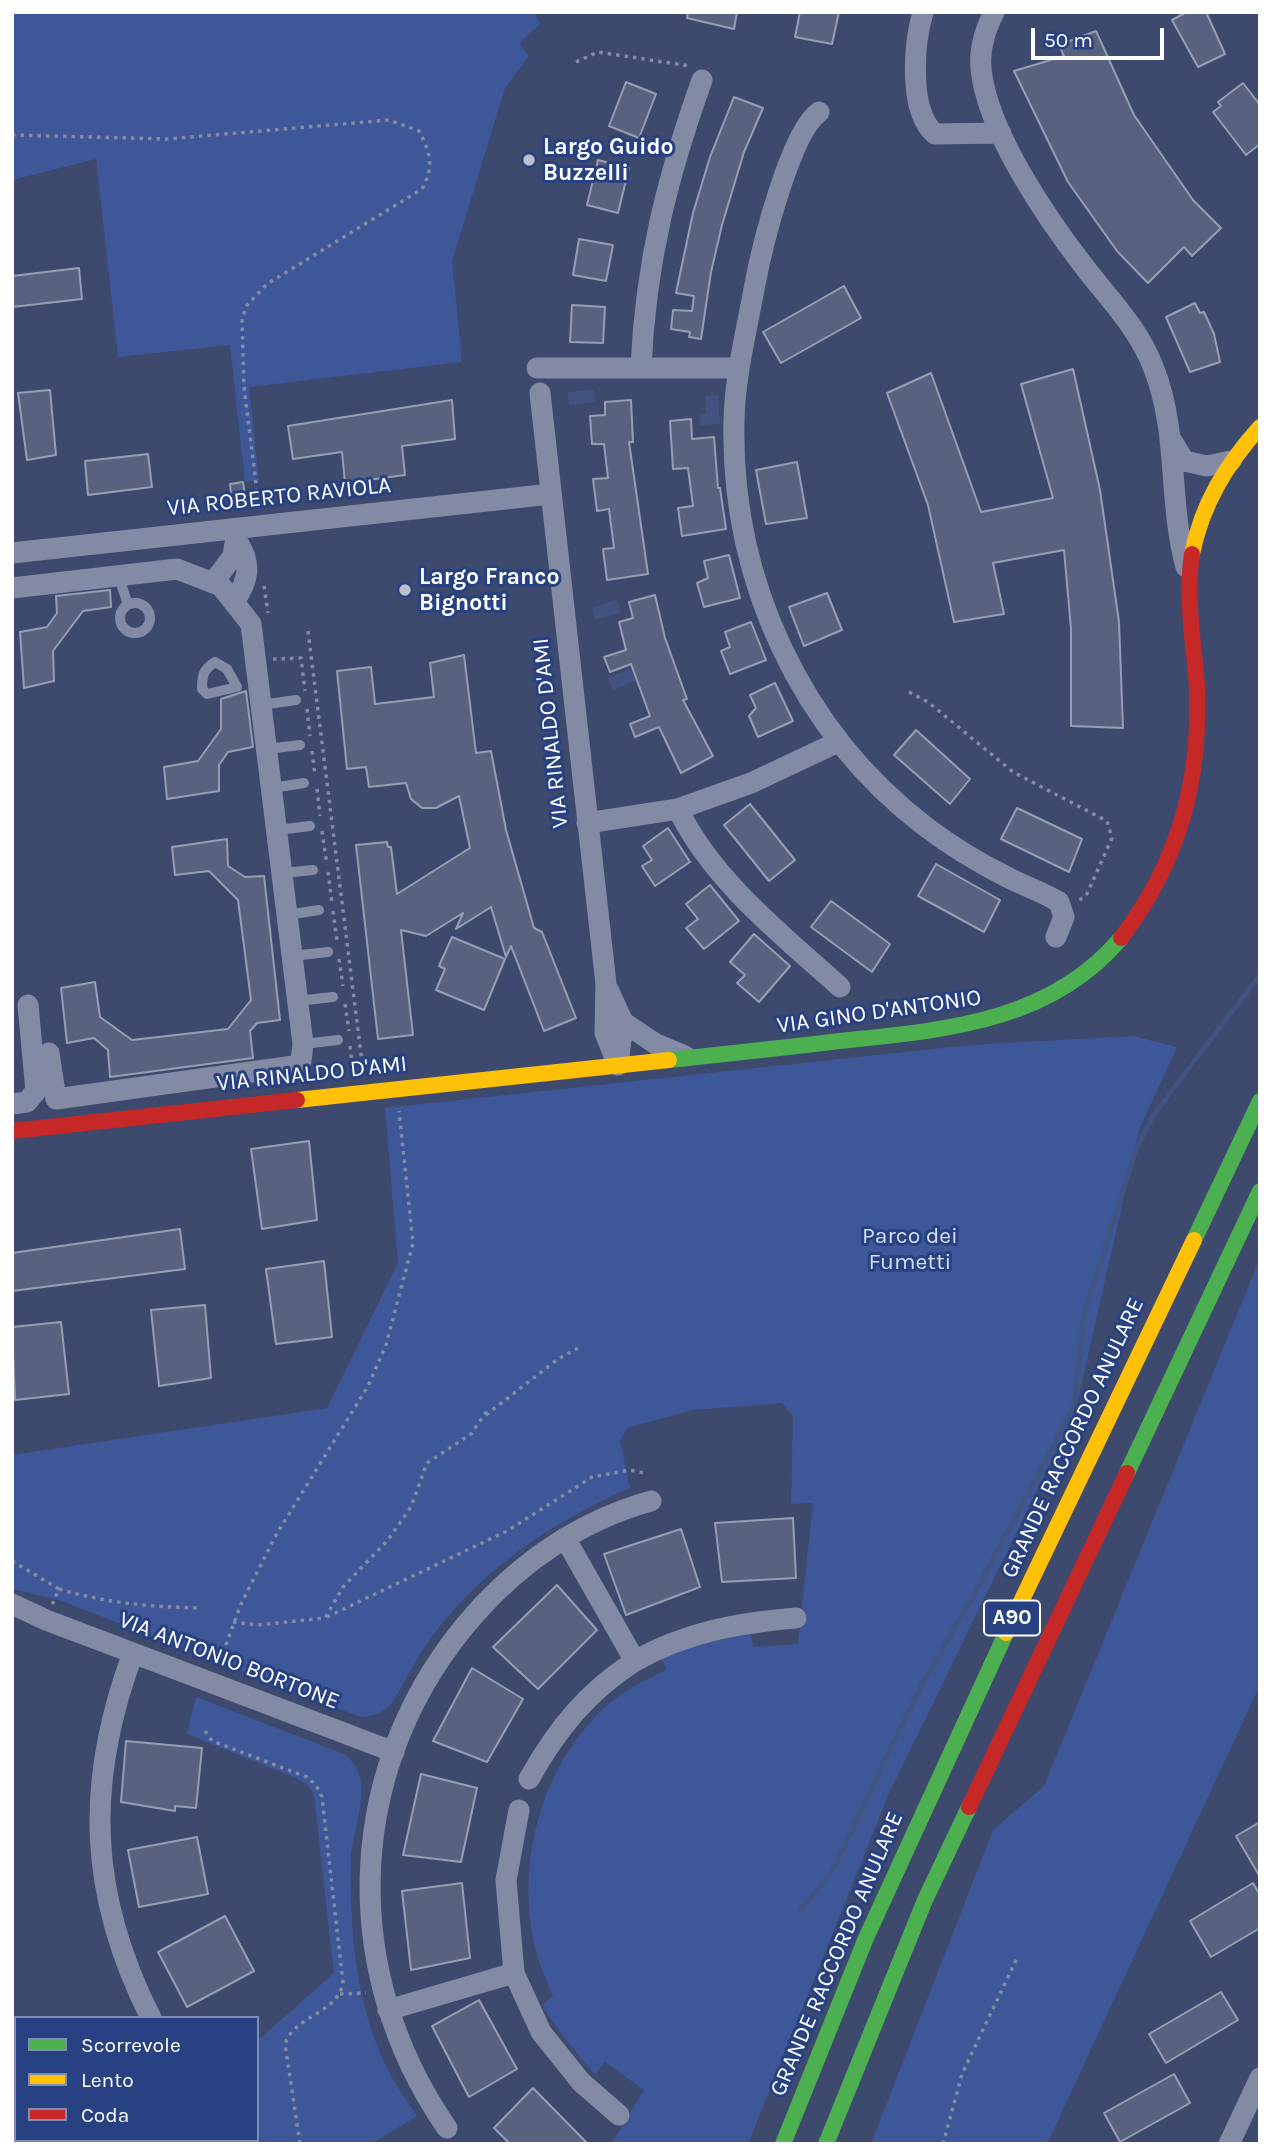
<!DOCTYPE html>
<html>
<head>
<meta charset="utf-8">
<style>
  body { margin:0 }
  #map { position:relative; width:1272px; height:2156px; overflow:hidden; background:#3d4a6e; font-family:Karla,sans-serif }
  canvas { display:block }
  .frame { position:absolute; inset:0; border:14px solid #fff; pointer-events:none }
  .legend { position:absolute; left:14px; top:2016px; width:245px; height:126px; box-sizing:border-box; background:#284183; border:2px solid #7e8db5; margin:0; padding:9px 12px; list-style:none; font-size:21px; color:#fff }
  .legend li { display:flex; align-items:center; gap:14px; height:35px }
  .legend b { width:35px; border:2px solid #7e8db5 }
  .scale { position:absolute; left:1031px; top:28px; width:133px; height:32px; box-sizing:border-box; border:4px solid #fff; border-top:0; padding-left:9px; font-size:21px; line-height:24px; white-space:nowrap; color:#fff; -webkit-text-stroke:5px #284183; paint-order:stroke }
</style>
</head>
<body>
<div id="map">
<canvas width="1272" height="2156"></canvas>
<div class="frame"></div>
<ul class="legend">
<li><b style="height:9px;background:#4caf50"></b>Scorrevole</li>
<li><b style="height:9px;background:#ffc107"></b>Lento</li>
<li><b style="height:9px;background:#c62828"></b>Coda</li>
</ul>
<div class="scale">50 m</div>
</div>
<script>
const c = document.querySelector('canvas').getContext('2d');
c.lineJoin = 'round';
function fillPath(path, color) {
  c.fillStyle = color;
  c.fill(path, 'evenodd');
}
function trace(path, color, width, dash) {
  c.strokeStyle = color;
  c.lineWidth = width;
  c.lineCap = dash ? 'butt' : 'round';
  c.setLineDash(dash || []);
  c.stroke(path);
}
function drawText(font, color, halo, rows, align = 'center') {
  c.font = font + ' Karla,sans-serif';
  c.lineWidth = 6;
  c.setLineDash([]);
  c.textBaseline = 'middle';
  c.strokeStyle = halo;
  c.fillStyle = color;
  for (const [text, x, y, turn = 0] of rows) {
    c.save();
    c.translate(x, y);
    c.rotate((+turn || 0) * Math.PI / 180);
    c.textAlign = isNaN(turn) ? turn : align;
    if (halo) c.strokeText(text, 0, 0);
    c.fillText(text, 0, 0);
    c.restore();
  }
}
const green = new Path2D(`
  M12 12H534L540 24 519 43 529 56 505 88 452 261 462 362 249 387 259 481 245 482 230 345 118 357 96 159 12 180Z
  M1133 1036 1177 1047 1139 1130 1075 1413 889 1793 748 2144H611L644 2090 605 2062 595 2075 559 2031 542 2005 553 1996C547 1980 538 1963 535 1946 516 1865 540 1772 599 1713 618 1693 642 1682 666 1670L662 1657 690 1643 751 1631 753 1647 798 1644 813 1503 791 1504 793 1416 782 1403 693 1410 627 1428 620 1441 630 1488C554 1521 485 1567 434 1634 418 1654 406 1680 392 1703 382 1714 374 1716 360 1717L59 1600 12 1589V1455L327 1408 398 1263 385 1108 970 1045Z
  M1260 1258V1685L1047 2144H871L993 1830 1044 1786Z
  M196 1697 344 1754C378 1779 352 1826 351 1860 349 1929 356 2007 388 2070 396 2086 407 2101 417 2116L372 2144H231L228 2140H257V2041L334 1973 314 1795 308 1785 296 1778 187 1734Z`);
const water = new Path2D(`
  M594 390 595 402 569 405 568 392Z
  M718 395 720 424 700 425V414H706L705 396Z
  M617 599 621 612 596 620 592 608Z
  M632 668 636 680 613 690 608 678Z`);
const stream = new Path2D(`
  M800 1911 832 1871 921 1686 979 1586 1074 1406 1084 1315 1136 1149 1154 1114 1260 975`);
const building = new Path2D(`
  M688 12H737L734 29 687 18Z
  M800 12H839L832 44 795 37Z
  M1187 12H1206L1225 54 1198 67 1172 20Z
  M1096 31 1134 115 1193 200 1221 228 1192 256 1184 247 1148 283 1117 251 1068 182 1014 71 1064 56 1059 45Z
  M626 82 656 94 639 138 609 126Z
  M1243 83 1260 105V144L1246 155 1213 112 1221 106 1218 102Z
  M734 97 763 108 744 152 722 225 711 272 701 339 689 337 690 332 671 329 673 310 692 311 694 296 676 293 693 213 710 157Z
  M598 160 629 168 618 213 587 205Z
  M579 239 613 245 606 281 573 275Z
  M79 268 82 299 12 307V276Z
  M844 286 861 318 781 363 763 332Z
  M1195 303 1200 313 1204 312 1214 334 1220 362 1190 372 1166 317Z
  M572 305 605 307 603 343 570 342Z
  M1073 369 1100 490 1119 622 1123 728 1071 726V629L1064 550 993 563 1004 614 954 622 928 505 887 393 931 373 981 512 1053 498 1021 384Z
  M50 390 56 455 27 460 18 393Z
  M452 400 455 439 402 446 405 475 345 483 342 452 293 459 288 426Z
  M631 400 633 442H629L648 574 607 580 603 549 614 548 609 509 597 511 593 479 608 478 604 444H592L590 416 605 415V402Z
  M691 419 692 439 714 437 718 488H720L726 529 682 536 678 508 693 506 688 468 673 469 670 421Z
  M148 454 152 487 88 495 85 461Z
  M797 462 807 518 766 524 756 470Z
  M243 482 246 501 232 503 230 484Z
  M729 555 740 598 704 607 697 583 708 578 704 561Z
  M110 590 111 607 83 611 53 651 54 681 24 688 20 632 47 627 57 613 56 596Z
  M827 593 842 630 804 646 789 607Z
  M655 595 665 638 687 699 683 700 713 756 681 773 659 727 635 737 630 724 650 716 631 664 610 672 604 657 626 650 619 622 633 618 629 602Z
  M751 622 766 660 730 674 721 651 730 647 725 632Z
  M464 655 476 753 491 751 506 830 534 928 542 932 576 1018 544 1031 511 946 506 957 491 907 456 929 463 913 426 936 401 930 413 1035 378 1039 356 845 387 842 388 847H391L397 894 470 848 459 796 436 808H422L411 799 406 783 369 787 366 767 347 769 337 671 371 667 375 704 434 697 430 663Z
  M775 683 793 721 758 737 749 716 756 708 750 695Z
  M246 691 253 747 228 752 219 765V791L167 799 164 767 198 761 221 729V699Z
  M916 730 970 779 950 804 894 755Z
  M750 804 795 860 769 881 724 825Z
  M1017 808 1082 839 1069 872 1001 839Z
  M668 828 690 862 655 886 642 866 652 860 643 846Z
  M227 839 228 866 245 877 264 876 280 1020 257 1023 250 1031 253 1058 110 1077 108 1050 94 1038 67 1043 61 988 95 982 100 1017 132 1040 228 1029 251 1000 238 900 209 871 175 875 172 847Z
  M936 864 1000 900 984 932 918 896Z
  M710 885 739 921 704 949 686 928 698 919 686 904Z
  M831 901 890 944 872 972 811 927Z
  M754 934 790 966 759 1002 737 983 745 975 730 962Z
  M452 937 505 959 484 1010 436 990 445 969 439 966Z
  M309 1141 317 1220 262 1229 251 1149Z
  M180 1229 185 1269 12 1291V1253Z
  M324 1261 332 1337 276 1344 266 1269Z
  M205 1305 211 1378 159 1386 151 1310Z
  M61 1322 69 1394 15 1400 12 1327Z
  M793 1518 796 1578 722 1582 715 1523Z
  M681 1529 700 1587 626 1615 604 1554Z
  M557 1585 597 1630 538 1689 493 1647Z
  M472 1668 523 1699 487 1762 433 1741Z
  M126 1741 202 1748 196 1808 175 1806V1811L121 1802Z
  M421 1774 477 1788 461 1862 403 1855Z
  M1260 1822V1877L1236 1836Z
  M197 1837 208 1894 139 1907 128 1850Z
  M462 1883 470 1958 411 1970 402 1891Z
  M1253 1883 1260 1895V1928L1211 1957 1190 1921Z
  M225 1916 254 1971 187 2007 158 1952Z
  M1221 1992 1238 2020 1166 2063 1149 2034Z
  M479 2000 517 2069 469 2097 432 2026Z
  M1174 2074 1190 2103 1120 2142 1104 2113Z
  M533 2088 588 2144H510L494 2128Z`);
const path = new Path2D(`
  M576 62 598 52 690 66
  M12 135 167 139 389 120 419 131C431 154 434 167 422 189L267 284 247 305 242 319 244 388 259 507
  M264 586 268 613
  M308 631 363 1070
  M273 659 301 658 305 691
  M909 692 928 702 1013 772 1107 821 1112 838 1086 896 1077 901
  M307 709 310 736
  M312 751 315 775
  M317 789 320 816
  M322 831 327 865
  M328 872 332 903
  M333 911 337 941
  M339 959 343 986
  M345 1004 349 1031
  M350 1046 353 1073
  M486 1415 558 1359 580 1347
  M12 1561 59 1589 52 1605
  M59 1589C106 1603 151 1607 201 1608
  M327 1617 507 1531 592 1477 629 1470 645 1473
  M233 1622 258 1625 325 1618 343 1587 388 1540 411 1507 427 1463 471 1434 487 1411
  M220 1661 241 1604 276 1535 368 1386 386 1345 413 1243 399 1111
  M205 1731 212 1741 307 1777 316 1785 322 1797 343 1983C337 2014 295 2015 285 2044L300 2144
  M340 1994 366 1993
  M943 2144 962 2074 1018 1956`);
const lane = new Path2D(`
  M118 574 128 605
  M120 618a15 15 0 1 1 30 0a15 15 0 1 1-30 0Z
  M215 662 227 669 237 687 207 694 202 689C202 675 203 670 215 662Z
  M261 705 296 700
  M267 749 300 745
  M272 788 304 783
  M277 830 310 826
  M282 873 313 870
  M287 915 319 910
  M292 956 328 952
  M297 1001 333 997
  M303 1044 338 1040`);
const street = new Path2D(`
  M923 12C914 43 908 111 935 134L1001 133
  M994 12C985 30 979 48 981 68 986 130 1048 220 1086 269 1111 301 1139 329 1154 369 1179 433 1168 501 1186 567
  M819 112C790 133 762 247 755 284 747 329 735 375 734 420 730 578 800 731 926 827 951 846 979 863 1007 877 1024 886 1043 892 1059 902L1064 917 1056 937
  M641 366C646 261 667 178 702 80
  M537 368H739
  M540 393 606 984 605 1033 618 1065
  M1172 441 1184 461 1207 466 1231 461
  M12 553 551 494
  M213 583 233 556 237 531
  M12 588 177 569 221 586 251 624 303 1044 301 1061 294 1066 56 1099 49 1053
  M234 602C249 580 252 564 237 541
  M678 809C712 880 782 935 840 987
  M587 823 678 809 751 783 838 742
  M608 989 623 1022 618 1065
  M623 1022 656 1044 685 1056
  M12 1104 27 1102 36 1091 28 1005
  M12 1604 46 1620 394 1752
  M133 1653C85 1782 88 1894 151 2018
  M635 1661C686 1632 738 1623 796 1618
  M529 1779C557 1729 587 1692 635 1661L565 1538
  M514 1973 506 1880 519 1810
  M388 2010 514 1973 541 2032 581 2082 619 2115
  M447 2128C336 1968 345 1761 475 1614 522 1561 582 1520 651 1501
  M142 2144 147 2140
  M1229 2144 1260 2078`);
const fast = new Path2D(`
  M669 1060C725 1054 782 1048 839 1041 941 1030 1049 1024 1121 938
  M1194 1240 1260 1101
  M1127 1473 1260 1191
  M783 2144 866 1938 1006 1633
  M826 2144 925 1900 969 1807`);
const slow = new Path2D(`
  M1192 554C1202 504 1226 465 1260 427
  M297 1100 669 1060
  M1006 1633 1194 1240`);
const jam = new Path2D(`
  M1121 938C1178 863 1201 782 1197 687 1194 643 1185 599 1192 554
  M12 1131 297 1100
  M969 1807 1127 1473`);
const markers = [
  [529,160,7,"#bbc0cc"],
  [405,590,7,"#bbc0cc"]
];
const shields = [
  [1012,1618,56]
];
const shieldNames = [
  ["A90",1012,1618]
];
const poiNames = [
  ["Largo Guido",543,147],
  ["Buzzelli",543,173],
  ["Largo Franco",419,577],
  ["Bignotti",419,603]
];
const streetNames = [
  ["VIA ROBERTO RAVIOLA",279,497,-6],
  ["VIA RINALDO D'AMI",551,733,-96],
  ["VIA GINO D'ANTONIO",879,1012,-8],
  ["VIA RINALDO D'AMI",312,1074,-6],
  ["GRANDE RACCORDO ANULARE",1073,1438,-65],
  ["VIA ANTONIO BORTONE",229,1661,21],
  ["GRANDE RACCORDO ANULARE",837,1954,-67]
];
const parkNames = [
  ["Parco dei",910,1236],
  ["Fumetti",910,1262]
];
fillPath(green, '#3d5798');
fillPath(water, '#425382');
trace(stream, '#425382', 5);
fillPath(building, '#58627f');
trace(building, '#969eb2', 2);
trace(path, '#838ba4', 3.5, [3.5, 5]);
trace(lane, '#838ba4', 10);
trace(street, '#838ba4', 21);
trace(fast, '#4caf50', 16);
trace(slow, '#ffc107', 16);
trace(jam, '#c62828', 16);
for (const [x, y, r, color] of markers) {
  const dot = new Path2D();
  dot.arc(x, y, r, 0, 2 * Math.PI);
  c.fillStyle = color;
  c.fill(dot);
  trace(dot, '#284183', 2.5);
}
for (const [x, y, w] of shields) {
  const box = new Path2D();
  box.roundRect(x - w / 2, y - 17.5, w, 35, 5);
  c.fillStyle = '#284183';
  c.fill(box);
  trace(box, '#fff', 2);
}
drawText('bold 21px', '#fff', null, shieldNames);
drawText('bold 23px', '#fff', '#284183', poiNames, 'left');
drawText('23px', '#fff', '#284183', streetNames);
drawText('23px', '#d4def5', '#284183', parkNames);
</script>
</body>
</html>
